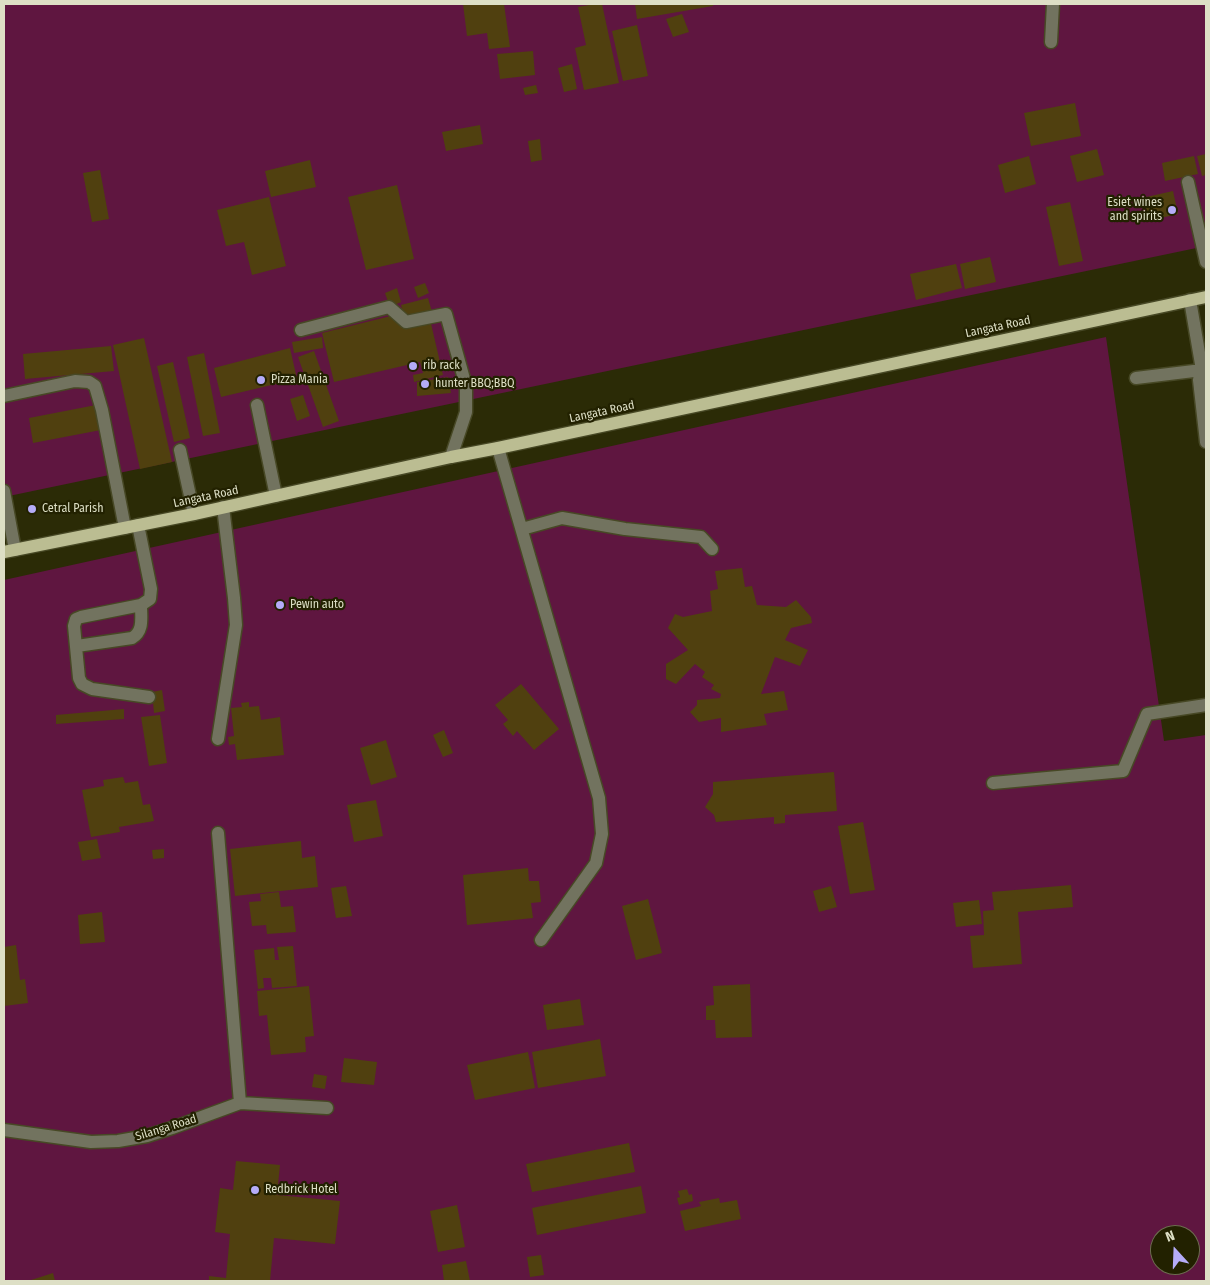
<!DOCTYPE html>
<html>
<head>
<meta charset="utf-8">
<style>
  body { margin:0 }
  #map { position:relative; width:1210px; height:1285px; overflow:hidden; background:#2b2b06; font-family:"Fira Sans Condensed",sans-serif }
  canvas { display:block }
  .frame { position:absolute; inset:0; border:5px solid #dddfc5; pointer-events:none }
  .north { position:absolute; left:1150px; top:1225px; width:50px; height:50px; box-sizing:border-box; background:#222100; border:1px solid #6d6d4f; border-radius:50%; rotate:340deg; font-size:14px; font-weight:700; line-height:20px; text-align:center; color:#dddfc5 }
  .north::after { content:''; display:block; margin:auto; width:18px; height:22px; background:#b5acf8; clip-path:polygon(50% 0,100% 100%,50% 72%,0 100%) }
</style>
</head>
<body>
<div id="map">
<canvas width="1210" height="1285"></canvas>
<div class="frame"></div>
<div class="north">N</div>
</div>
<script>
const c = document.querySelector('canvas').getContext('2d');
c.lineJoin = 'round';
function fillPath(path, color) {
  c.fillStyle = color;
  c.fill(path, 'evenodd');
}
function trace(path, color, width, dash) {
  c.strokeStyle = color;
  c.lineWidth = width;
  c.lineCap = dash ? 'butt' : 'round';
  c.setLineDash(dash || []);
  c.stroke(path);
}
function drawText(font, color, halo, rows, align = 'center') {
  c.font = font + ' "Fira Sans Condensed",sans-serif';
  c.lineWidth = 4.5;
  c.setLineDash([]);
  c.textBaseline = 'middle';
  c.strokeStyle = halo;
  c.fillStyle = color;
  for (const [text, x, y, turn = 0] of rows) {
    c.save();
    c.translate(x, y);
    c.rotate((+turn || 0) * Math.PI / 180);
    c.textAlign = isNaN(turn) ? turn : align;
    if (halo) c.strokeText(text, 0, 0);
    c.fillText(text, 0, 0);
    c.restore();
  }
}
const green = new Path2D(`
  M4 4H1206V246L4 497Z
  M1106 337 1164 741 1206 735V1281H4V580ZM1160 1235H1190V1265H1160Z`);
const building = new Path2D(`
  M463 4H504L510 47 489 49 487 33 467 36Z
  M595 4H602L619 83 584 90 575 48 586 45 578 7Z
  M635 4H713V6L637 19Z
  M682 14 689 32 673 37 666 19Z
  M637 25 648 76 623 81 612 31Z
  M533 51 535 75 500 79 497 54Z
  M572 64 577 89 564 92 558 68Z
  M536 85 538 93 525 95 523 88Z
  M1075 103 1081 136 1031 146 1024 113Z
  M480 125 483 144 446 151 442 132Z
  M540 139 542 160 531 162 528 141Z
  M1097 149 1104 175 1077 182 1070 156Z
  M1206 154V175L1202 176 1197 156Z
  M1029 156 1036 184 1005 193 998 165Z
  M1194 156 1198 174 1165 181 1162 163Z
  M310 160 316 187 271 197 265 171Z
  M100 170 109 219 92 222 83 173Z
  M397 185 414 259 366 270 348 197Z
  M1173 191 1178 214 1148 221 1142 198Z
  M269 197 286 266 252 275 244 242 226 246 217 210Z
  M1070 202 1083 261 1059 266 1046 207Z
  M990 257 996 282 965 289 960 264Z
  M956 264 962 288 916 300 910 274Z
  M425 283 429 293 418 298 414 287Z
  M397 288 401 302 390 307 385 293Z
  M428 298 432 312 405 319 401 305Z
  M395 315 397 323 429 315 443 375 414 382 413 375 423 373 420 362 334 382 322 333Z
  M322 337 323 348 294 353 292 342Z
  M144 338 172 462 140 469 113 345Z
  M111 346 114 371 25 379 23 354Z
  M290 348 297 379 221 397 214 368Z
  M314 351 339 421 323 427 298 357Z
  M204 353 220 433 203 436 187 357Z
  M173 362 190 438 174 442 157 366Z
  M448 377 451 393 417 396V382Z
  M303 395 310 416 297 421 290 399Z
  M96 405 101 430 33 443 29 418Z
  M742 568 745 587 752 586 757 605 786 607 796 600 811 617 812 623 791 628 785 640 808 650 800 666 775 657 761 694 784 691 788 710 764 714 767 725 721 732V718L699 722 690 712 697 705V700L720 698 721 694 711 689 714 685 702 677 705 672 695 664 676 684 666 679V664L688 650 668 628 675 614 683 617 712 611 710 591 718 589 715 571Z
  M521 684 559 729 534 750 517 731 513 736 503 724 508 720 495 705Z
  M162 690 165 711 154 713 152 692Z
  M249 702V707L259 706 261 720 280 717 284 755 237 760 235 744 229 745 228 737 234 736 231 708 242 707 241 703Z
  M124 709V719L56 724V715Z
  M160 715 167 763 149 766 141 717Z
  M444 730 453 753 443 757 433 735Z
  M386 740 397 777 371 785 360 748Z
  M834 772 837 811 785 815V823L774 824V817L716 822 714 815 705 807 713 794V782Z
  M123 777 125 783 138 781 143 805 150 804 154 821 119 827 120 832 91 837 82 790 104 786 103 780Z
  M376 800 383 836 354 842 347 805Z
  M863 822 875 890 850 894 838 826Z
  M97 839 101 858 82 861 78 842Z
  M301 841 302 858 315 856 318 887 235 896 230 849Z
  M164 849V858L153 859 152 850Z
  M528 868 529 881H539L541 902 531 903 533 918 467 925 463 875Z
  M1071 885 1073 907 1018 912 1022 964 973 968 970 936 984 935 983 911 994 910 992 892Z
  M346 886 352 916 336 918 331 888Z
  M831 886 837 907 819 912 813 891Z
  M279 892 281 907 293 906 296 932 267 934 266 925 252 926 249 902 261 901 260 894Z
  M648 899 662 953 636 960 622 906Z
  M979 900 982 924 956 927 953 903Z
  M102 912 105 942 80 944 78 915Z
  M16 945 20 980 25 979 28 1003 4 1006V947Z
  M293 946 297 986 272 988 271 978H263L264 988 258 989 254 950 274 948 275 960H279L277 947Z
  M750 984 752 1037 716 1038 715 1020H706V1006L714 1005 713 986Z
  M309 986 314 1036 305 1037 306 1052 271 1055 267 1015 259 1016 257 991Z
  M580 999 584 1025 547 1030 543 1005Z
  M600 1039 606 1076 538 1088 532 1052Z
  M528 1052 535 1088 475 1100 467 1065Z
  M344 1058 377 1062 374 1085 341 1082Z
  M314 1074 327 1076 325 1089 312 1087Z
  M629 1143 635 1172 532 1192 526 1164Z
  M236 1161 280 1165 277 1195 340 1201 335 1244 274 1238 270 1281H209V1276L226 1278 230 1234 215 1232 220 1188 233 1190Z
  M641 1186 646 1213 537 1235 532 1208Z
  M687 1189 689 1195 692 1194 693 1201 679 1205 677 1198 680 1197 678 1191Z
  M719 1198 720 1203 737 1200 741 1219 685 1231 680 1211 701 1206 699 1202Z
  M457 1205 465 1247 438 1252 430 1211Z
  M541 1255 544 1275 530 1277 527 1257Z
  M466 1261 470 1281H444L442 1265Z
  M53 1273 55 1281H28Z`);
const minor = new Path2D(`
  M1051 42 1053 4
  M1188 182 1206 262
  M301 330 389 307 406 322 446 314 466 386V412L451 457
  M1206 367 1202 370 1199 380 1206 442
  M1136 378 1202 370 1190 300
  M4 396 75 381 89 382 95 386 102 410 125 528
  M257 405 276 496
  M498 448 599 798 602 834 596 863 541 940
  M180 450 194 514
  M4 491 15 550
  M138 525 151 589 150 599 141 605 81 617 76 619 74 626 79 678 82 684 92 689 149 697
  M522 529 562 518 625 529 701 537 712 549
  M77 646 132 638C144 631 141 618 141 605
  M218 739 236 625 234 598 223 507
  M993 783 1123 771 1147 714 1206 705
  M218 833 240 1103
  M4 1130 91 1142 118 1141 147 1136 172 1128 240 1103 327 1108`);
const major = new Path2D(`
  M4 552 194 514 451 457 498 448 1206 297`);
const markers = [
  [1172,210,5,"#b5acf8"],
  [413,366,5,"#b5acf8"],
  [261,380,5,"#b5acf8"],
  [425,384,5,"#b5acf8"],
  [32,509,5,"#b5acf8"],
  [280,605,5,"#b5acf8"],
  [255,1190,5,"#b5acf8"]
];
const poiNames = [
  ["Esiet wines",1162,203,"right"],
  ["and spirits",1162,217,"right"],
  ["rib rack",423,366],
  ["Pizza Mania",271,380],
  ["hunter BBQ;BBQ",435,384],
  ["Cetral Parish",42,509],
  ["Pewin auto",290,605],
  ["Redbrick Hotel",265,1190]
];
const streetNames = [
  ["Langata Road",998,327,-12],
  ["Langata Road",602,412,-12],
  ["Langata Road",206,497,-12],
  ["Silanga Road",166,1128,-17]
];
fillPath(green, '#5f1640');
fillPath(building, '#50400f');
trace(minor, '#474825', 15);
trace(major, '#474825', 15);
trace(minor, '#72735f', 12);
trace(major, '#bbbd92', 12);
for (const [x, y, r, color] of markers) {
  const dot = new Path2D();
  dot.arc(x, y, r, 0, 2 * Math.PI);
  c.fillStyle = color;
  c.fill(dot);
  trace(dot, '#222100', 2);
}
drawText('12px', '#dddfc5', '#222100', poiNames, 'left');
drawText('12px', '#dddfc5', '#222100', streetNames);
</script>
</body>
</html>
